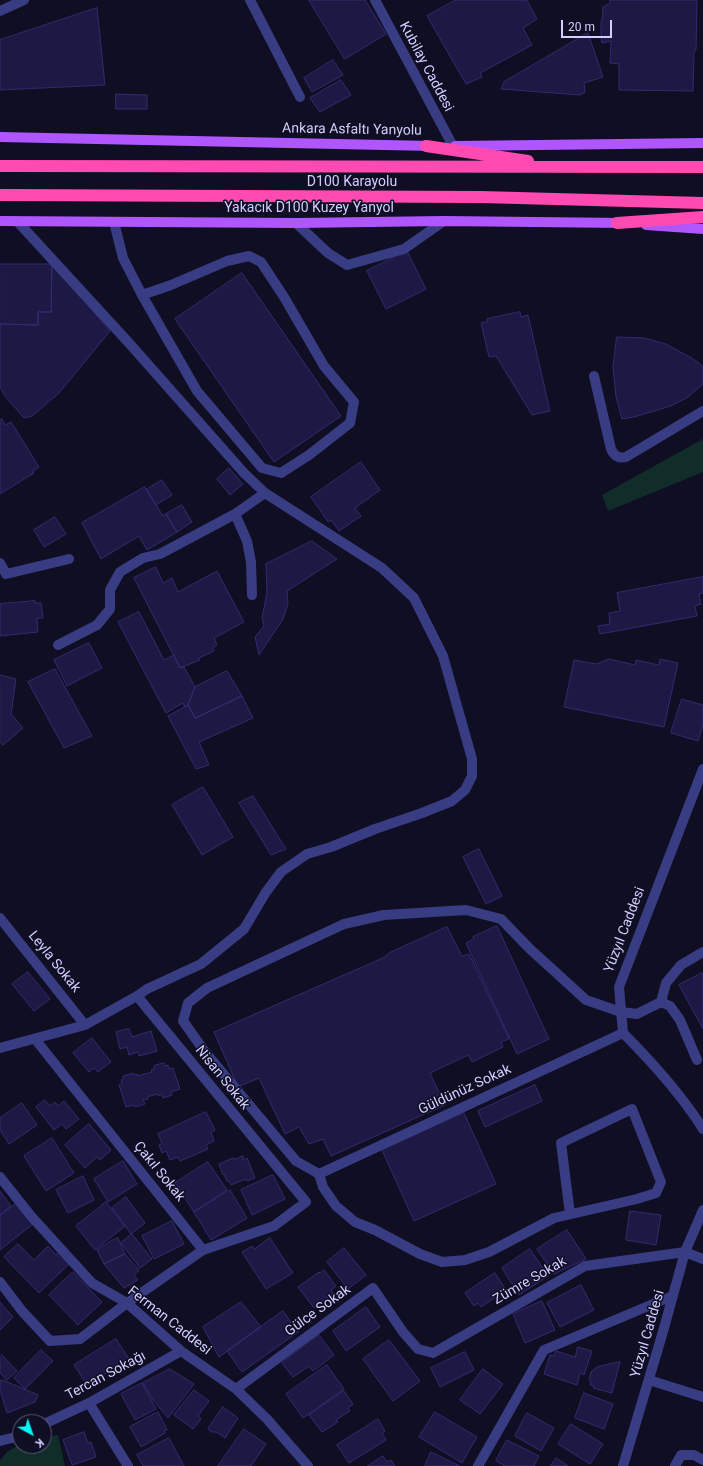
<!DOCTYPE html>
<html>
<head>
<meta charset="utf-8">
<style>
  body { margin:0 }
  #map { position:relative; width:703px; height:1466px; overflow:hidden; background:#0f0e23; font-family:Roboto,sans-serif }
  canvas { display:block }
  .north { position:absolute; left:12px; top:1414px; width:40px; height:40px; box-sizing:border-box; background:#0f0e23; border:1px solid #5c5b7b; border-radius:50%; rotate:140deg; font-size:11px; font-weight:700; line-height:16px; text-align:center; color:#d0cfff }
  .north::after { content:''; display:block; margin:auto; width:14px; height:18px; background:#00f9fa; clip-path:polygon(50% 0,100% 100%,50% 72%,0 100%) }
  .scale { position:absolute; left:561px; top:20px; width:51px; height:18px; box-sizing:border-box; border:2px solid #d0cfff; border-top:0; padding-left:5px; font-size:12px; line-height:14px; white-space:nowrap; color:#d0cfff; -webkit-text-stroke:3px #0f0e23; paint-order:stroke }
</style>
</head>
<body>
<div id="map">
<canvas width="703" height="1466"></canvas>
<div class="north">K</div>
<div class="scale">20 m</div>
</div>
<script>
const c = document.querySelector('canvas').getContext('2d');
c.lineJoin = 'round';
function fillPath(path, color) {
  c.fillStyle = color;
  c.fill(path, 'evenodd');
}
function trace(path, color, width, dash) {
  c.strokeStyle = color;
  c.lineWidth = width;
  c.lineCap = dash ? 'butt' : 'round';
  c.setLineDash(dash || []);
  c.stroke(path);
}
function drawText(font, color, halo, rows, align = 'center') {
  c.font = font + ' Roboto,sans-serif';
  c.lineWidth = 3;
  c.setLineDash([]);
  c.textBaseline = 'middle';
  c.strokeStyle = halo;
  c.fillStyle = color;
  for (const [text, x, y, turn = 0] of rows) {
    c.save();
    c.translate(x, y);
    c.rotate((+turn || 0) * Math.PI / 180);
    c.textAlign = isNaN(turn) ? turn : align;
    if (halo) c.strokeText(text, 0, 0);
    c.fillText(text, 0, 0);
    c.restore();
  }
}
const green = new Path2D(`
  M703 439V472L608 511 602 495Z
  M58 1435 65 1466H0V1460L7 1452 20 1444V1446H44V1438Z`);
const building = new Path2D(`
  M309 0H365L386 34 345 59Z
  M456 0H527L537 19 523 28 532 45 480 73 482 77 466 84 427 16Z
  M610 0H697L696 50 694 51 693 91 619 90V64L610 63 611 41 602 43 601 36V22L602 21 603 7 610 3Z
  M97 8 105 85 0 90V40Z
  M588 33 603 77 584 83 585 92 580 95 501 89 504 82Z
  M333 60 343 75 312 92 304 78Z
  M341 80 351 95 320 112 310 98Z
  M116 94 147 95V109H116Z
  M407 251 426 289 386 309 367 271Z
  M0 264H52L51 312H38V325L0 324Z
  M52 264 110 331 59 393 32 416 24 418 5 396 0 387V324L38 325V312H51Z
  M242 273 341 416 274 462 175 319Z
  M520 312 521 317 528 315 550 411 532 415 496 356 489 357 481 323 487 322V319Z
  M617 337 644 338 666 344 695 360 703 367V384L688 397 671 406 634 417 622 419 616 397 613 367Z
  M2 419 5 425 11 422 39 467 32 472 34 473 0 494V420Z
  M361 462 380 490 355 508 361 516 339 531 331 520 328 522 311 497Z
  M229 468 243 484 230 495 217 479Z
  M162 480 172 495 156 505 146 490Z
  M145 487 163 516 166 514 177 532 147 550 139 536 101 559 82 523Z
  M182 505 192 522 177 532 166 514Z
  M55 517 66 534 44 547 34 530Z
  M312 541 337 559 287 591 288 604 283 619 259 655 255 637 264 626 262 618 267 593 266 564Z
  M156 567 163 583 172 578 178 592 217 571 244 622 214 638 217 645 213 648 214 651 199 658 200 660 180 668 134 578Z
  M703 577V593L699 594 701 604 695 606 697 616 600 634 598 626 610 624 609 613 620 611 617 593Z
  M35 601V603H41L43 618H37L38 632 0 636V604Z
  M139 612 164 660 174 655 180 668 184 667 195 687 188 705 185 707 183 703 166 713 118 622Z
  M89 643 102 668 67 686 54 660Z
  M609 659 635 665 636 660 659 665 660 659 678 663 664 727 564 707 574 660 596 664Z
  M55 669 92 736 64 748 28 682Z
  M227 671 242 696 195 718 188 705 195 687Z
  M0 675 16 679 11 714 23 728 3 745 0 742Z
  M242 696 253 718 199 742 209 765 196 769 168 716 188 705 195 718Z
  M682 699 703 705V725L698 741 671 733Z
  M203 787 233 837 202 855 172 805Z
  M253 796 286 849 271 855 239 803Z
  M479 849 502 896 486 904 463 857Z
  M497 926 549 1039 517 1054 466 943 474 939 473 937Z
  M447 927 462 956 469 954 509 1039 501 1042 503 1047 472 1062 468 1055 430 1073 445 1105 331 1156 323 1139 309 1144 299 1127 285 1134 259 1078 238 1087 214 1032 385 957 389 953Z
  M28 972 50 999 34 1011 12 984Z
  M702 973 703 974V1029L679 985Z
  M129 1029 132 1037 151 1031 157 1051 139 1056 138 1052 129 1055 127 1047 120 1049 116 1032Z
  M92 1038 111 1062 98 1072 94 1068 89 1072 73 1053Z
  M164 1063 165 1066 168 1065 169 1069 173 1068 180 1089 171 1092 172 1095 163 1098 162 1094 158 1096 157 1094 147 1097 148 1099 143 1100 145 1104 135 1107 134 1105 126 1107 119 1085 122 1084 121 1080 123 1079V1076L133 1073V1075L137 1074V1076L152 1072 151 1070 154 1069V1066Z
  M535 1085 542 1101 485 1127 478 1111Z
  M45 1100 50 1106 55 1102 58 1106 64 1101 79 1119 66 1129 62 1124 54 1130 36 1107Z
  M22 1103 37 1125 9 1144 0 1130V1118Z
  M206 1112 215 1130 211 1132 214 1141 206 1145 208 1149 180 1161 178 1157 170 1160 166 1151 162 1153 159 1145 162 1143 158 1134Z
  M464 1113 496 1184 414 1221 382 1150Z
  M89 1124 111 1150 100 1160 97 1157 85 1168 65 1145Z
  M52 1138 74 1173 46 1191 24 1156Z
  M243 1156V1160L247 1158 255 1178 247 1181 246 1179 231 1185 229 1181H227L224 1174 223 1175 219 1164 233 1158 236 1159Z
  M123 1161 137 1184 108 1202 94 1179Z
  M208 1162 227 1190 194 1212 175 1183Z
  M273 1175 285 1199 252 1215 241 1190Z
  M83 1176 94 1200 68 1213 56 1190Z
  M230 1190 247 1218 211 1240 194 1212Z
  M0 1191 11 1206 0 1215Z
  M126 1197 145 1223 131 1234 112 1208Z
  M106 1202 125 1226 95 1250 76 1226Z
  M17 1203 33 1224 0 1250V1216Z
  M630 1211 661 1215 656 1245 626 1240Z
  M172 1221 184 1244 154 1259 142 1236Z
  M567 1230 586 1259 554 1274 537 1249Z
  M132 1234 152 1259 140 1268 121 1243Z
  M118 1238 125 1254 104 1264 97 1250 109 1242Z
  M270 1238 293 1273 266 1289 242 1252 252 1246 254 1249Z
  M18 1244 34 1260 48 1246 56 1255 60 1251 71 1262 39 1293 4 1257Z
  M344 1248 366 1275 348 1289 327 1262Z
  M530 1249 548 1276 519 1295 502 1268Z
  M125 1254 139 1270 134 1275 138 1280 124 1288 104 1264Z
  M324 1270 336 1286 331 1290 333 1293 314 1308 298 1287 319 1272 320 1273Z
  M73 1272 102 1302 78 1325 49 1295Z
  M495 1273 506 1290 481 1307 478 1303 474 1306 465 1293Z
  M581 1285 594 1310 560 1327 547 1303Z
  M542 1301 555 1330 525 1343 513 1314Z
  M0 1302 13 1317 0 1330Z
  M241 1302 261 1327 219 1357 203 1327Z
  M366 1307 380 1327 346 1351 333 1331Z
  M283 1311 298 1332 242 1372 227 1351Z
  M319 1335 334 1355 313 1371 309 1366 293 1377 282 1363Z
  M116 1339 129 1359 87 1385 74 1365Z
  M389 1340 420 1381 393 1401 363 1359Z
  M578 1347 592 1351 584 1375 580 1373 577 1385 544 1374 550 1355 554 1356 556 1351 575 1357Z
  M41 1350 53 1361 25 1389 14 1378Z
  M465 1352 474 1370 440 1387 431 1368Z
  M2 1355 17 1371 7 1380 0 1373V1357Z
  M620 1362 612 1393 593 1388 594 1386 590 1385 591 1381 589 1380 591 1372 597 1367Z
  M327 1365 344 1389 303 1418 286 1394Z
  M170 1369 194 1384 168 1418 153 1400 143 1383Z
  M483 1369 503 1384 480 1414 460 1400Z
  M3 1380 38 1395 35 1402 7 1413 0 1390V1381Z
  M142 1383 156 1409 135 1420 121 1394Z
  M194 1390 209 1401 198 1416 201 1419 193 1429 174 1415Z
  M344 1391 353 1404 348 1408 350 1411 336 1420 338 1422 322 1432 309 1415Z
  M584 1393 613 1404 604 1429 575 1418Z
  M223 1407 238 1418 225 1438 216 1432H211L208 1429Z
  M158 1412 167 1430 164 1431 165 1433 141 1447 130 1427Z
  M435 1412 477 1437 462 1463 419 1437Z
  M527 1413 554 1428 541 1451 515 1436Z
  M378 1419 385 1431 382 1433 386 1440 349 1463 337 1445Z
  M571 1424 603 1444 590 1464 558 1444Z
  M244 1429 266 1444 251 1466H218Z
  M84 1432 88 1443 91 1442 96 1457 72 1465 63 1440Z
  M169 1438 184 1466H143L137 1455Z
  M507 1440 539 1456 534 1466H505L496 1461Z
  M431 1452 460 1466H425Z
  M383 1456 387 1462 391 1460 395 1466H368Z
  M556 1458 568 1466H551Z`);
const minor = new Path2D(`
  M250 0 300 97
  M375 0 453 146
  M0 11 24 0
  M17 221 129 343 244 473 265 493 382 568 414 598 443 656 472 759V776L465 790 452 801 422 813 375 829 331 847 307 854 281 872 266 892 244 929 201 964 147 989 137 996
  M114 222 123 258 142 295 197 391 262 468 281 473 309 455 350 423 354 402 324 366 284 297 261 262 249 256 227 261 171 285 142 295
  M296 223 328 253 347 265 404 249 444 221
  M594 376 611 449C614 456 619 459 626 457L703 411
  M235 514 247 541 251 562 252 595
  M0 563 6 574 69 559
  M58 645 97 625 110 609V590L120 572 143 558 160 554 235 514 265 493
  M703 769 619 987 623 1033C652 1062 681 1094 703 1129
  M0 918 85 1025
  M661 1002 666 983 681 965 703 952
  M0 1048 85 1025 137 996 306 1202 274 1226 203 1250
  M319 1174 623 1033
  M0 1177 31 1216 92 1283 127 1303 181 1351 236 1389 267 1419 308 1466
  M570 1214 561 1143 632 1109 661 1182 656 1193 637 1199 554 1218 489 1252 465 1260 442 1262 420 1254 375 1230 355 1222 336 1206 323 1187 319 1174 296 1161 205 1052 183 1021 188 1003 207 988 344 924 384 915 466 910 501 919 530 949 586 1000 621 1012 637 1014 661 1002 670 1006 680 1020 697 1060
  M0 1282 22 1311 50 1341 80 1339 127 1303 203 1250 35 1039
  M649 1380 703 1397
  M236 1389 373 1288 403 1332 418 1349 433 1353 585 1266 685 1252 703 1259
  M89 1403 128 1466
  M44 1424 89 1403 181 1351
  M0 1441 20 1436
  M478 1466 544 1350 672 1296
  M623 1466 662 1335 685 1252 703 1210
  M675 1466 681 1455H694L703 1460`);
const major = new Path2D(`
  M0 137 433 146
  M455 146 703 143
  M0 221 296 223 444 221 624 223
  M646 225 703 229`);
const highway = new Path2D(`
  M426 146 528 161
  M0 166 703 167
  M0 195 481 197 703 203
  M617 223 703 217`);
const streetNames = [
  ["Kubilay Caddesi",426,67,62],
  ["Ankara Asfaltı Yanyolu",352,130,1],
  ["D100 Karayolu",352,182],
  ["Yakacık D100 Kuzey Yanyol",309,208],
  ["Yüzyıl Caddesi",625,930,-69],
  ["Leyla Sokak",54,962,51],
  ["Nisan Sokak",222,1078,51],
  ["Güldünüz Sokak",465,1090,-25],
  ["Çakıl Sokak",159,1172,51],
  ["Zümre Sokak",530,1281,-30],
  ["Gülce Sokak",318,1311,-36],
  ["Ferman Caddesi",169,1321,38],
  ["Yüzyıl Caddesi",648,1334,-74],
  ["Tercan Sokağı",106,1376,-28]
];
fillPath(green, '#112d29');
fillPath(building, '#1e1944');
trace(building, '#322b70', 1);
trace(minor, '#383c82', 10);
trace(major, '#b056ff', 10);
trace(highway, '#ff4ab2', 12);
drawText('14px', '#d0cfff', '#0f0e23', streetNames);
</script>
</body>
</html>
